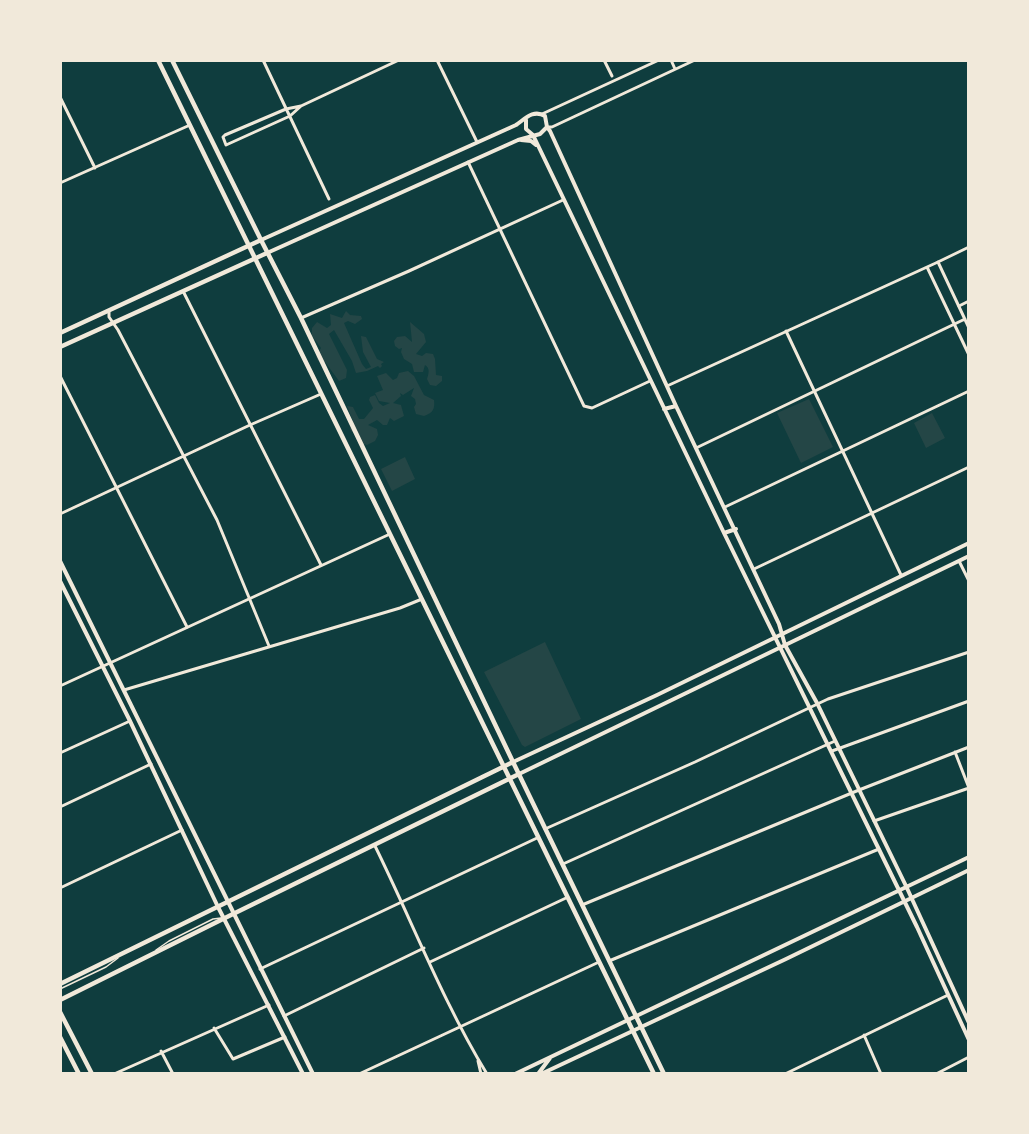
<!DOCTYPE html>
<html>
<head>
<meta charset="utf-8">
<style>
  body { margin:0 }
  #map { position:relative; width:1029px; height:1134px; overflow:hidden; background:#0f3d3e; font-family:Inter,sans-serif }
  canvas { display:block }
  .frame { position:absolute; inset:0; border:62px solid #f1e9da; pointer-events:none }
</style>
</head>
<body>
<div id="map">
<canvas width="1029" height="1134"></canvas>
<div class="frame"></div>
</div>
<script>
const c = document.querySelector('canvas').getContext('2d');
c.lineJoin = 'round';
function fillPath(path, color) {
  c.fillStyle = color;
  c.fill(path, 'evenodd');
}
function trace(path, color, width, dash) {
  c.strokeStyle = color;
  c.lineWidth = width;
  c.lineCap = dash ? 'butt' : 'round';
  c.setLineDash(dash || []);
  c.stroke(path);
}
const green = new Path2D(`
  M346 311 350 315 361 316 362 319 355 324 348 321 344 323 362 364 366 369 371 367 363 352 361 336 366 337 377 359 384 362 381 364 382 366 380 368 378 366 367 371 356 373 352 361 334 330 329 334 347 370 346 378 339 381 325 362 318 361 316 356 321 348 312 336V328L317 322 327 328 331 325 330 314 342 318Z
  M410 322 424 334 426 342 416 354 422 356 426 353 433 354 435 359 436 375 442 376V381L436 386 430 385 427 379C429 373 430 368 425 365L423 372H414L412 364 404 359 401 352 402 348 399 349 395 346 394 341 397 337 405 336 412 342Z
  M408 371 414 376 424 395 434 400C435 409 433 413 424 416L416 414 414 407 416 404 415 399 411 396 414 388 403 395 400 393 401 396 393 403 401 405 404 416 394 421 390 418 387 425H383L377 420 368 425 377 429 378 435 375 441 367 445 363 444 358 433 352 432 350 429 353 421 347 406 353 407 359 419H364L373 408 369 400 370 397 375 395 379 403 383 406 390 403 379 401 375 393 383 390 377 376 386 373 393 380 397 378 399 373Z
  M809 399 833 447 801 463 777 413Z
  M932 413 945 438 926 448 914 423Z
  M405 457 415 479 392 491 381 469Z
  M545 642 581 719 525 747 522 745 484 672Z`);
const service = new Path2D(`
  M156 950 169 941 213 919 221 918
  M60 989 106 967 118 958`);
const minor = new Path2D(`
  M263 60 329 199
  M437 60 477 142
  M604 60 612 76
  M60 97 95 168
  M301 106 290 116 226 145 223 137 225 135 286 109 301 106 399 60
  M468 162 584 406 592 408 650 381
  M60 183 190 125
  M938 262 969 247
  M183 291 321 565
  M959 306 969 301
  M109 312V317L118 330 217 520 269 646
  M301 318 409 271 563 200
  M786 331 901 575
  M60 376 187 627
  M725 507 969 391
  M60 514 250 425 321 394
  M959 561 969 581
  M754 569 969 467
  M124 690 400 608 422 599
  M832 751 969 701
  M60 753 130 721
  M60 807 151 764
  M874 821 969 788 955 752
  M545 829 695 762 828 699 969 652
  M375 846C412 921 443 1002 487 1074
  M563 864 835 741
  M60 888 182 830
  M582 905 859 790 969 747
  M609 961 879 849
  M430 962 566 898
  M260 969 537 838
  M284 1016 424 948
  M214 1028 233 1059 285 1037
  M864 1035 881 1074
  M161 1051 173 1074
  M478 1061 481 1074
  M114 1074 269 1005
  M359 1074 599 962
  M785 1074 948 995
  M936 1074 969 1057`);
const tertiary = new Path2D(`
  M671 60 675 69
  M542 114 659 60
  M547 127H552L695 60
  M927 267 969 355
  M667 386 938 262 969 328
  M696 448 965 319
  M60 686 390 534`);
const secondary = new Path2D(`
  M526 120V129L533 135 724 533 917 927 969 1040
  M521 140 531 141 536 145
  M261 240 516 125C525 119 533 109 545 116L547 127 550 131 676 406 779 624 785 645 817 703 906 886 969 1023
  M267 253 518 140 540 134 547 127
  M664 409 676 406
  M724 533 736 529
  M60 561 313 1074
  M60 581 130 721 218 907 303 1074
  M513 762 657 695 969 543
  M519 774 969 556
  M515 1074 969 857
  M538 1074 550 1058
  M541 1074 786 959 969 870`);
const primary = new Path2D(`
  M158 60 504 767
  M172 60 261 240 301 318 513 762
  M60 333 261 240
  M60 347 267 253
  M60 1012 92 1074
  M60 1037 79 1074`);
const trunk = new Path2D(`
  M504 767 654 1074
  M60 984 513 762 664 1074
  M60 1000 233 914 519 774`);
fillPath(green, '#244646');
trace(service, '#f1e9da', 1.5);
trace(minor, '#f1e9da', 3);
trace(tertiary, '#f1e9da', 3);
trace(secondary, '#f1e9da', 4);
trace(primary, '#f1e9da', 4.5);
trace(trunk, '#f1e9da', 4.5);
</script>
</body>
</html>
